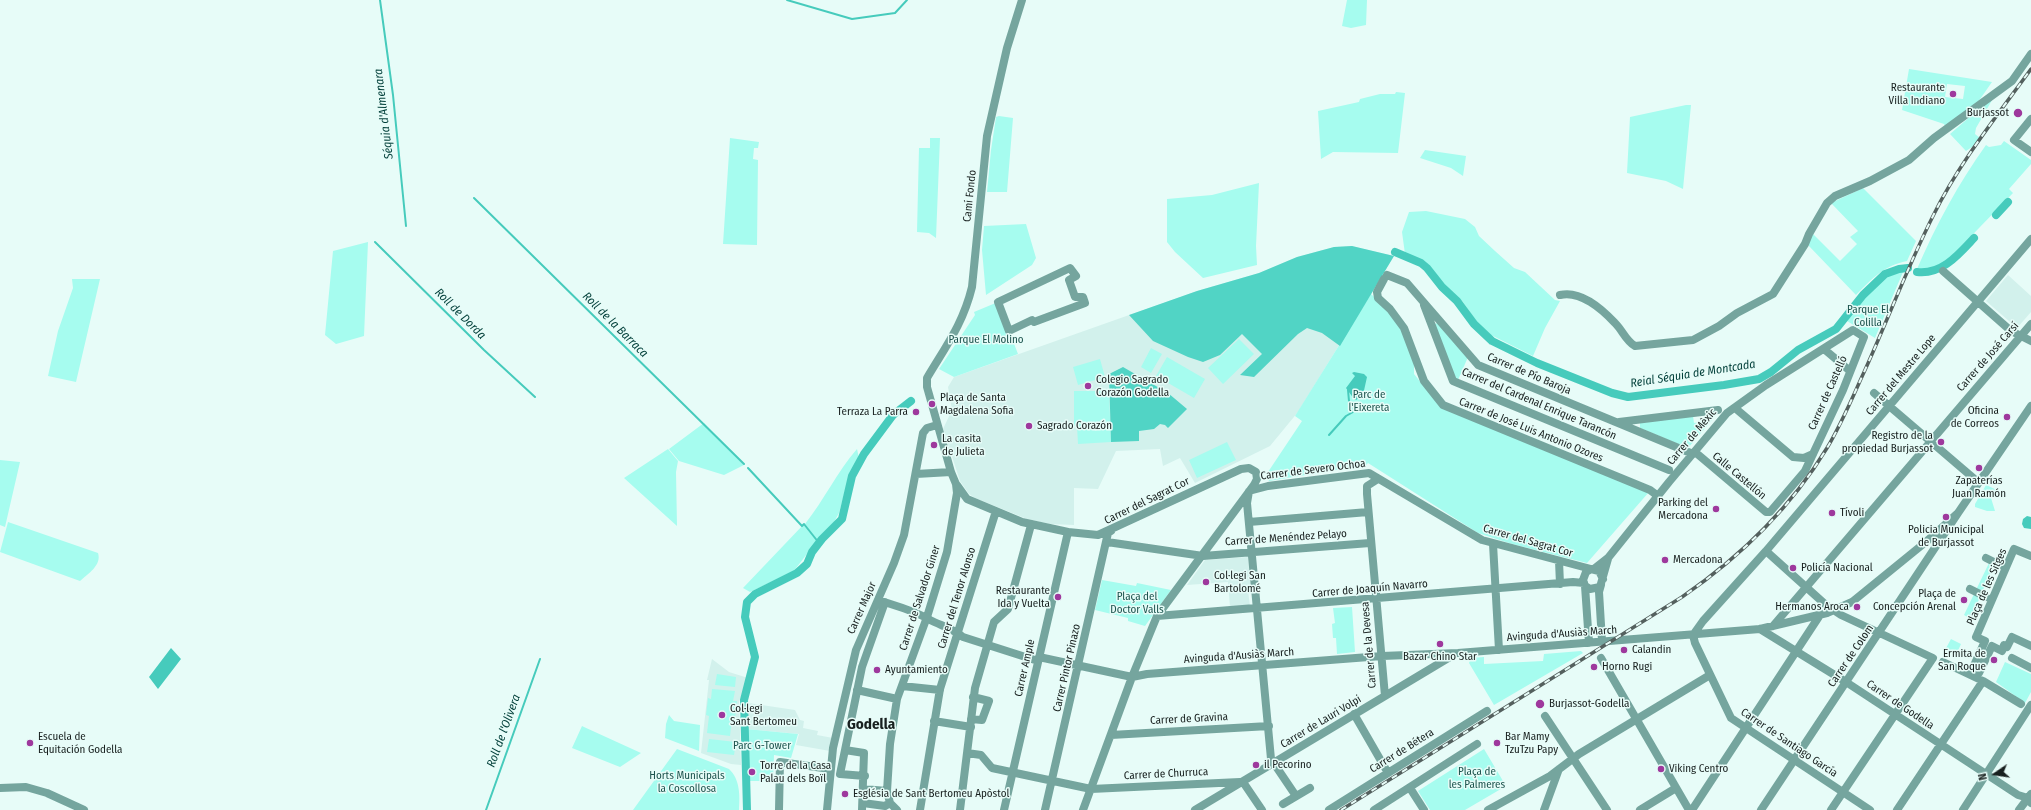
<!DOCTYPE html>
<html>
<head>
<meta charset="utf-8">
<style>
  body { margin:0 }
  #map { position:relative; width:2031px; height:810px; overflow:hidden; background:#e7fcf8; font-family:"Fira Sans Condensed",sans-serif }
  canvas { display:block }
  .north { position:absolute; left:1975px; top:754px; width:40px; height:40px; -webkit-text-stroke:3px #e7fcf8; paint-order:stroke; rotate:257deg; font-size:11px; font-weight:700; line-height:16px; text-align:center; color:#18201f }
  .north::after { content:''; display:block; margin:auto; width:14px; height:18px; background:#18201f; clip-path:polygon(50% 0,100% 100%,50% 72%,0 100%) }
</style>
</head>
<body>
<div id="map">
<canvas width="2031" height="810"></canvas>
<div class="north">N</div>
</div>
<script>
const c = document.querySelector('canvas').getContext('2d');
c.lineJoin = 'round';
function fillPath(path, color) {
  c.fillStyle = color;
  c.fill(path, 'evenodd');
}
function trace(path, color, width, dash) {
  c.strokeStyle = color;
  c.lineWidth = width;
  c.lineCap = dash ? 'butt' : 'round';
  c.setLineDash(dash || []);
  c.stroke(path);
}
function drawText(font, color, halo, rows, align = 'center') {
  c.font = font + ' "Fira Sans Condensed",sans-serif';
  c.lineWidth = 3;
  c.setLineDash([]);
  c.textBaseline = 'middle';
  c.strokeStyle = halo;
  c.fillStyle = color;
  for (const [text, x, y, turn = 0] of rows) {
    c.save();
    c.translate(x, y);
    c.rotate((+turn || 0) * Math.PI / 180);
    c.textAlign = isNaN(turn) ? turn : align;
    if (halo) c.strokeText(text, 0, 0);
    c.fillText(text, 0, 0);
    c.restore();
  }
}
const built = new Path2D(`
  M1352 246 1394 256 1298 412 1270 446 1195 483 1180 458 1163 466 1160 449 1116 451 1098 489 1074 488V525L1050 524 1027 519 975 498 969 494 960 481 943 429 952 410 948 387 954 377 1197 291 1259 273 1297 257 1334 247Z
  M2008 275 2031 296V312L2017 328 1986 301Z
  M1248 557 1251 591H1248L1250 606 1230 607 1228 582 1187 585 1205 560Z
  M712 659 729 672 748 678 739 702 741 765 731 764 701 753 709 680H707Z
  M748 703 795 710 800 720 804 721 803 728 818 731 817 735 833 738 830 751 796 745 799 734 746 729Z`);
const green = new Path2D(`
  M1347 0H1367L1366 25 1351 28 1342 26Z
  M1909 69 1992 82 1978 102 1945 126 1944 124 1902 110ZM1947 84 1965 86 1963 99 1945 97Z
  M1396 92 1405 93 1398 153 1333 152 1321 159 1318 111 1359 102 1360 99 1380 94H1395Z
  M1995 95 1976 128 1975 134 1980 138 1972 147 1966 151 1950 134Z
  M1686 105H1691L1683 189 1666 181 1627 173 1630 117Z
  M999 116 1013 118 1007 192H987L991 150 996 117Z
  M730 138 759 142 758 148H754L753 159 758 160 757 245 723 244Z
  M930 138H940L936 238 929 233 917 232 919 148H930Z
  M2004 141 2031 160V164L2009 189 2013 193 1946 262 1931 269H1917C1936 225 1958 184 1986 145L1989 147 2001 145Z
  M1425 150 1466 156 1463 176 1451 168 1420 158Z
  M1259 183 1256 246 1257 265 1203 278 1175 252 1167 242V199L1212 195Z
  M1863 188 1916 241 1907 261C1883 266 1873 278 1856 295L1808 245 1812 233 1840 261 1857 244 1850 237 1858 231 1831 203Z
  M1426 211 1465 219 1475 227 1479 236 1495 251 1514 268 1525 272 1555 300 1560 301 1545 328 1533 356 1491 335 1476 321 1463 302 1445 285 1425 262 1405 254 1402 232 1409 212Z
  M1026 224 1036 258 1032 265 986 295 982 250 984 226Z
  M368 242 364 336 336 344 325 335 333 251Z
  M1901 271 1903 272 1875 338 1847 321C1861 301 1875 275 1901 271Z
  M72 279H100L76 382 48 376 58 331 73 288Z
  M1371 294 1389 311 1401 329 1414 364V374L1440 406 1649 492 1587 563 1512 544 1478 533 1368 463 1366 465 1269 481 1266 475 1302 421 1295 416Z
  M998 302 1018 354 954 377 939 369 975 315 974 312Z
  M1438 323 1468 357 1458 380 1454 378 1434 324Z
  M1239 339 1254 354 1223 384 1208 368Z
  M1151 348 1162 354 1151 373 1141 367Z
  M1167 357 1205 379 1194 398 1156 376Z
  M1100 359 1105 377 1078 385 1073 367Z
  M1074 391H1109L1111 442 1078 444 1077 426H1074Z
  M1693 416 1694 423 1712 420 1688 448 1640 428V423Z
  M704 423 744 465 724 475 679 461 669 449Z
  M1227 442 1236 460 1197 478 1189 460Z
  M668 449 678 461 676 472 677 526 624 478Z
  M857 449 859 458 849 476 839 513 834 522 817 540 805 524C824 500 837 472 857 449Z
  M0 460 20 462 5 527 0 525Z
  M1986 485 2006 494 1991 498 1995 511H1987L1975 507V504Z
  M8 522 98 553C102 565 88 574 80 581L0 552Z
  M804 524 817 541 793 572 750 592 743 588Z
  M1989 563 1994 565 1982 593 1976 590Z
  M1102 580 1136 586 1137 583 1171 590 1145 626 1128 621V618L1095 610Z
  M1974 594 1980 597 1971 619 1964 615Z
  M1352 607 1355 652 1337 654 1336 638H1333L1332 624 1335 623 1333 608Z
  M1951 639 1961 644 1956 655 1945 650Z
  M1581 651 1583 653 1494 705 1469 663 1471 658 1484 657V664L1543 661 1544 654Z
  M2005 662 2031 674V692L2025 703 1996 682Z
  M717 674 736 677 735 687 715 685Z
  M712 689 735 691 733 701H737L735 718H732L730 736 707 733 709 716 706 715 708 698 711 699Z
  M669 715 674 721 700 725 699 751 665 738 666 724Z
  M582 726 584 727 641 753 620 767 572 748Z
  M746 729 798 734 791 758 774 755 773 781H749Z
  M709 739 736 742 734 755 707 752Z
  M677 749 729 769C740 779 740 795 739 810H633Z
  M1484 749 1506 786 1465 810H1430L1418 791Z`);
const forest = new Path2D(`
  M1352 246 1394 256 1340 346 1322 333 1307 328 1298 334 1254 377 1240 375 1262 354 1242 334 1220 355 1203 362 1188 357 1153 341 1129 315 1197 291 1259 273 1297 257 1334 247Z
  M1123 367 1168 393 1187 409 1168 428 1165 425 1160 424 1154 429 1139 431V441L1111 442 1109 374Z`);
const water = new Path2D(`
  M1354 372 1364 374 1367 377 1363 395 1356 400 1354 399 1346 388 1355 376 1352 373Z
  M2027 516 2031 517V529L2024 528 2022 524 2023 519Z
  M171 648 181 659 158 689 149 677Z`);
const stream = new Path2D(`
  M380 0 393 95 406 226
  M787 0 852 19 895 13 907 0
  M474 198 744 464
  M375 242 484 350 535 397
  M1348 390 1349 401 1353 406
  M1329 435 1346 416 1353 412
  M748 468 802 526 804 524 819 543
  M486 810 540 659`);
const canal = new Path2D(`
  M1996 215 2008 202
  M1395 252 1421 263 1427 268 1442 287 1457 301 1474 324 1492 341 1537 363 1612 393 1628 397 1724 385 1759 379 1771 372 1798 350 1836 329 1863 295 1885 274 1899 269 1908 268
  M1917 272C1942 275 1959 254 1974 238
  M747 810 744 700 755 657 745 617 747 602 755 594 797 573 807 564 812 552 822 539 842 519 852 476 864 454 893 415 911 401`);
const minor = new Path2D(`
  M2031 119 2014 140 2031 152
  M1070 268 1076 276 1069 280 1075 297H1083L1085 303 1034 322 1032 320 1009 331 998 302Z
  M1943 271 2011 331 2031 341
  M1387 275 1407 283 1478 365 1693 454
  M1384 279 1377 292 1378 298 1390 309 1404 328 1424 381 1443 405 1650 490 1658 496
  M1560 295C1580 290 1602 309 1615 323 1623 331 1626 341 1635 346L1693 340 1719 326 1737 313 1773 294 1805 244 1809 234 1827 203 1835 196 1870 181 1909 160 1934 138 2012 81 2031 54
  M1424 305 1453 381 1669 470
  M1824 349 1850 371
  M1874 393 1978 482
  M1735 408 1793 457 1804 458 1813 454
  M1619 422 1718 410
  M916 474 951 472
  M1378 479 1367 486V494L1385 696
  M957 485 967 499 1022 522 1068 532 1098 535 1241 469 1249 468 1256 472 1257 479 1254 485 1157 616 1132 677 1083 810
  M1249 522 1368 512
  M1107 542 1203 556 1370 543
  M1493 544 1499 650
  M1766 551 1826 605 1841 615 1933 658 1831 810
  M2031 556 2014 549 1976 637 1985 641 1972 670 1979 673 1992 646 2002 651 2004 645 2007 647 2012 637 2031 646
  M1986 558 2000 565
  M1559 561 1560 584
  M1594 569 1608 558 1669 482 1727 413 1766 385 1853 330 1864 337 1843 390 1805 471 1770 512H1766L1695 452
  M1603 579 1599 571 1591 569 1586 572 1583 580 1585 586 1590 589 1600 587 1608 559
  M1601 585 1599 592 1602 641
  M1585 586 1589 643
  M1970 589 1986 597
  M878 600C896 606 914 610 930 620 942 626 952 628 963 637L1038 661
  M1157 616 1573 582 1584 583
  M1773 626 2031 324
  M1760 629 1846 682 2018 795 2028 798 2031 803
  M1693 635 1703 621 1766 551 2031 239
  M1693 635 1695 643 1731 718 1870 810
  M1039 657 1132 677 1147 674 1382 656 1458 653 1760 629 1827 613 1852 602 1927 541 1958 513
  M1601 658 1689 810
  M2012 658 2031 668
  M1943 662 1983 681 2021 704
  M902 686 940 690
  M857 690 897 699
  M1354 714 1388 773
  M1545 716 1607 810
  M971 719 982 720 989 701 973 697
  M934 721 971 727
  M1111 735 1269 726
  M845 750 862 667 885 602
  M967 753 981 755 992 768 1091 789 1240 782
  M1243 782 1262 810
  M0 788 26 787 47 793 84 810
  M1410 788 1424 810
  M863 789 887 791
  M1296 796 1271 759 1247 503 1249 491 1268 486 1369 473 1482 540 1591 569
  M863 803 885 806 890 803
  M890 803 887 791 890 744 897 699 927 617 947 552 957 493 956 484 951 472 927 387V378C946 346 963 324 972 287L987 136 1007 48 1022 0
  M890 803 897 810
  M1283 804 1310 788
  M779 810 780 762 830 769
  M827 810 833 748 856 650 894 563 904 535 923 433 927 428 937 425
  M862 810 864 753 845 750 840 774 865 776
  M920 810 940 689 996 511
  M960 810 975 688 994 622 1008 609 1031 525
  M1004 810 1068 532
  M1045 810 1108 533 1111 531
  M1195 810 1455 654
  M1329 810 1487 711
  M1374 810 1477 744
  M1488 810 1550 776 1579 754 1710 675
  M1544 810 1559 769
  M1640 810 1676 788
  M1692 810 1820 615
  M1761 810 1958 513 2031 406
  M1897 810 1983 681
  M1963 810 2031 705
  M2019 810 2031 794`);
const rail = new Path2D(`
  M1341 810 1682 597C1740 557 1790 509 1827 448 1842 423 1853 396 1865 370 1888 319 1908 266 1933 216 1959 163 1997 116 2031 69`);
const markers = [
  [1953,94,4,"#9e389d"],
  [2018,113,5,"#9e389d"],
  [1088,386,4,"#9e389d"],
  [932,404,4,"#9e389d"],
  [916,412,4,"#9e389d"],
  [2007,417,4,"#9e389d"],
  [1029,426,4,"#9e389d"],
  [1941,442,4,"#9e389d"],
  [934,445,4,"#9e389d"],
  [1979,468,4,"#9e389d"],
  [1716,509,4,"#9e389d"],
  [1832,513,4,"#9e389d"],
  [1946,517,4,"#9e389d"],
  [1665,560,4,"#9e389d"],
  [1793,568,4,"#9e389d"],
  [1206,582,4,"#9e389d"],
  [1058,597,4,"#9e389d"],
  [1964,600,4,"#9e389d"],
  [1857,607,4,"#9e389d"],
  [1440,644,4,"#9e389d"],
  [1624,650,4,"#9e389d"],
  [1994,660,4,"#9e389d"],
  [1594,667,4,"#9e389d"],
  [877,670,4,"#9e389d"],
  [1540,704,5,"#9e389d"],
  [722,715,4,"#9e389d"],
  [30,743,4,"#9e389d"],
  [1497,743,4,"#9e389d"],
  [1256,765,4,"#9e389d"],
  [1661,769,4,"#9e389d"],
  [752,772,4,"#9e389d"],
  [845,794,4,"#9e389d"]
];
const poiNames = [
  ["Restaurante",1945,88,"right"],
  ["Villa Indiano",1945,101,"right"],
  ["Burjassot",2009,113,"right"],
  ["Colegio Sagrado",1096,380],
  ["Corazón Godella",1096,393],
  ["Plaça de Santa",940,398],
  ["Magdalena Sofia",940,411],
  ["Oficina",1999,411,"right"],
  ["de Correos",1999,424,"right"],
  ["Terraza La Parra",908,412,"right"],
  ["Sagrado Corazón",1037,426],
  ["Registro de la",1933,436,"right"],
  ["propiedad Burjassot",1933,449,"right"],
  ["La casita",942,439],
  ["de Julieta",942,452],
  ["Zapaterías",1979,481,"center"],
  ["Juan Ramón",1979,494,"center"],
  ["Parking del",1708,503,"right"],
  ["Mercadona",1708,516,"right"],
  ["Tívoli",1840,513],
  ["Policia Municipal",1946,530,"center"],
  ["de Burjassot",1946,543,"center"],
  ["Mercadona",1673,560],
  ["Policía Nacional",1801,568],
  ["Col·legi San",1214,576],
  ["Bartolomé",1214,589],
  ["Restaurante",1050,591,"right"],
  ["Ida y Vuelta",1050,604,"right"],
  ["Plaça de",1956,594,"right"],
  ["Concepción Arenal",1956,607,"right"],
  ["Hermanos Aroca",1849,607,"right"],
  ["Calandin",1632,650],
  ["Ermita de",1986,654,"right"],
  ["San Roque",1986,667,"right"],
  ["Bazar Chino Star",1440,657,"center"],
  ["Horno Rugi",1602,667],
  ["Ayuntamiento",885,670],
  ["Burjassot-Godella",1549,704],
  ["Col·legi",730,709],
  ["Sant Bertomeu",730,722],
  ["Escuela de",38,737],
  ["Equitación Godella",38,750],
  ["Bar Mamy",1505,737],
  ["TzuTzu Papy",1505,750],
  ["il Pecorino",1264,765],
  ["Torre de la Casa",760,766],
  ["Palau dels Boïl",760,779],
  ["Viking Centro",1669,769],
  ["Església de Sant Bertomeu Apòstol",853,794]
];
const streetNames = [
  ["Camí Fondo",970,196,-84],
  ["Carrer de José Carsí",1988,357,-49],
  ["Carrer de Pío Baroja",1529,374,23],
  ["Carrer del Mestre Lope",1901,375,-50],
  ["Carrer de Castelló",1828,393,-66],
  ["Carrer del Cardenal Enrique Tarancón",1539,404,23],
  ["Carrer de José Luis Antonio Ozores",1531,430,22],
  ["Carrer de Mèxic",1692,437,-50],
  ["Carrer de Severo Ochoa",1313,470,-7],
  ["Calle Castellón",1739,476,40],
  ["Carrer del Sagrat Cor",1147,501,-26],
  ["Carrer de Menéndez Pelayo",1286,538,-4],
  ["Carrer del Sagrat Cor",1528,541,16],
  ["Plaça de les Sitges",1987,587,-66],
  ["Carrer de Joaquín Navarro",1370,589,-5],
  ["Carrer de Salvador Giner",920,598,-72],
  ["Carrer del Tenor Alonso",957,598,-73],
  ["Carrer Major",862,608,-66],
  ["Avinguda d'Ausiàs March",1562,634,-4],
  ["Carrer de la Devesa",1369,645,-95],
  ["Avinguda d'Ausiàs March",1239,656,-4],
  ["Carrer de Colom",1851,656,-56],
  ["Carrer Ample",1025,668,-77],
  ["Carrer Pintor Pinazo",1067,668,-77],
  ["Carrer de Godella",1900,705,34],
  ["Carrer de Gravina",1189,719,-3],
  ["Carrer de Lauri Volpi",1321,722,-31],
  ["Carrer de Santiago García",1789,743,34],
  ["Carrer de Bétera",1402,751,-32],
  ["Carrer de Churruca",1166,774,-3]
];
const parkNames = [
  ["Parque El",1868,310],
  ["Colilla",1868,323],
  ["Parque El Molino",986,340],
  ["Parc de",1369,395],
  ["l'Eixereta",1369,408],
  ["Plaça del",1137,597],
  ["Doctor Valls",1137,610],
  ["Parc G-Tower",762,746],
  ["Plaça de",1477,772],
  ["les Palmeres",1477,785],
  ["Horts Municipals",687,776],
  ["la Coscollosa",687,789]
];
const waterNames = [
  ["Séquia d'Almenara",384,114,-97],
  ["Roll de Dorda",460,314,45],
  ["Roll de la Barraca",615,325,45],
  ["Reial Séquia de Montcada",1693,374,-9],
  ["Roll de l'Olivera",504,731,-70]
];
const districtNames = [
  ["Godella",871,725]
];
fillPath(built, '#d2f1ec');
fillPath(green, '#a6fcef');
fillPath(forest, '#51d4c5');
fillPath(water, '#46cbbc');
trace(stream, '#46cbbc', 2);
trace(canal, '#46cbbc', 8);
trace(minor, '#75a59e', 8);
trace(rail, '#54605e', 3.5);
trace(rail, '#e7fcf8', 2, [6]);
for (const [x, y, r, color] of markers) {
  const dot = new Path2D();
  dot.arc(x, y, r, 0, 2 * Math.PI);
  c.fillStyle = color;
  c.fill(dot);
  trace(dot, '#e7fcf8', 1.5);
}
drawText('11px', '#18201f', '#e7fcf8', poiNames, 'left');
drawText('11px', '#18201f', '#e7fcf8', streetNames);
drawText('11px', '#1d544e', '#e7fcf8', parkNames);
drawText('italic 12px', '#003f39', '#e7fcf8', waterNames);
drawText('bold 15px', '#18201f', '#e7fcf8', districtNames);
</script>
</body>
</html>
